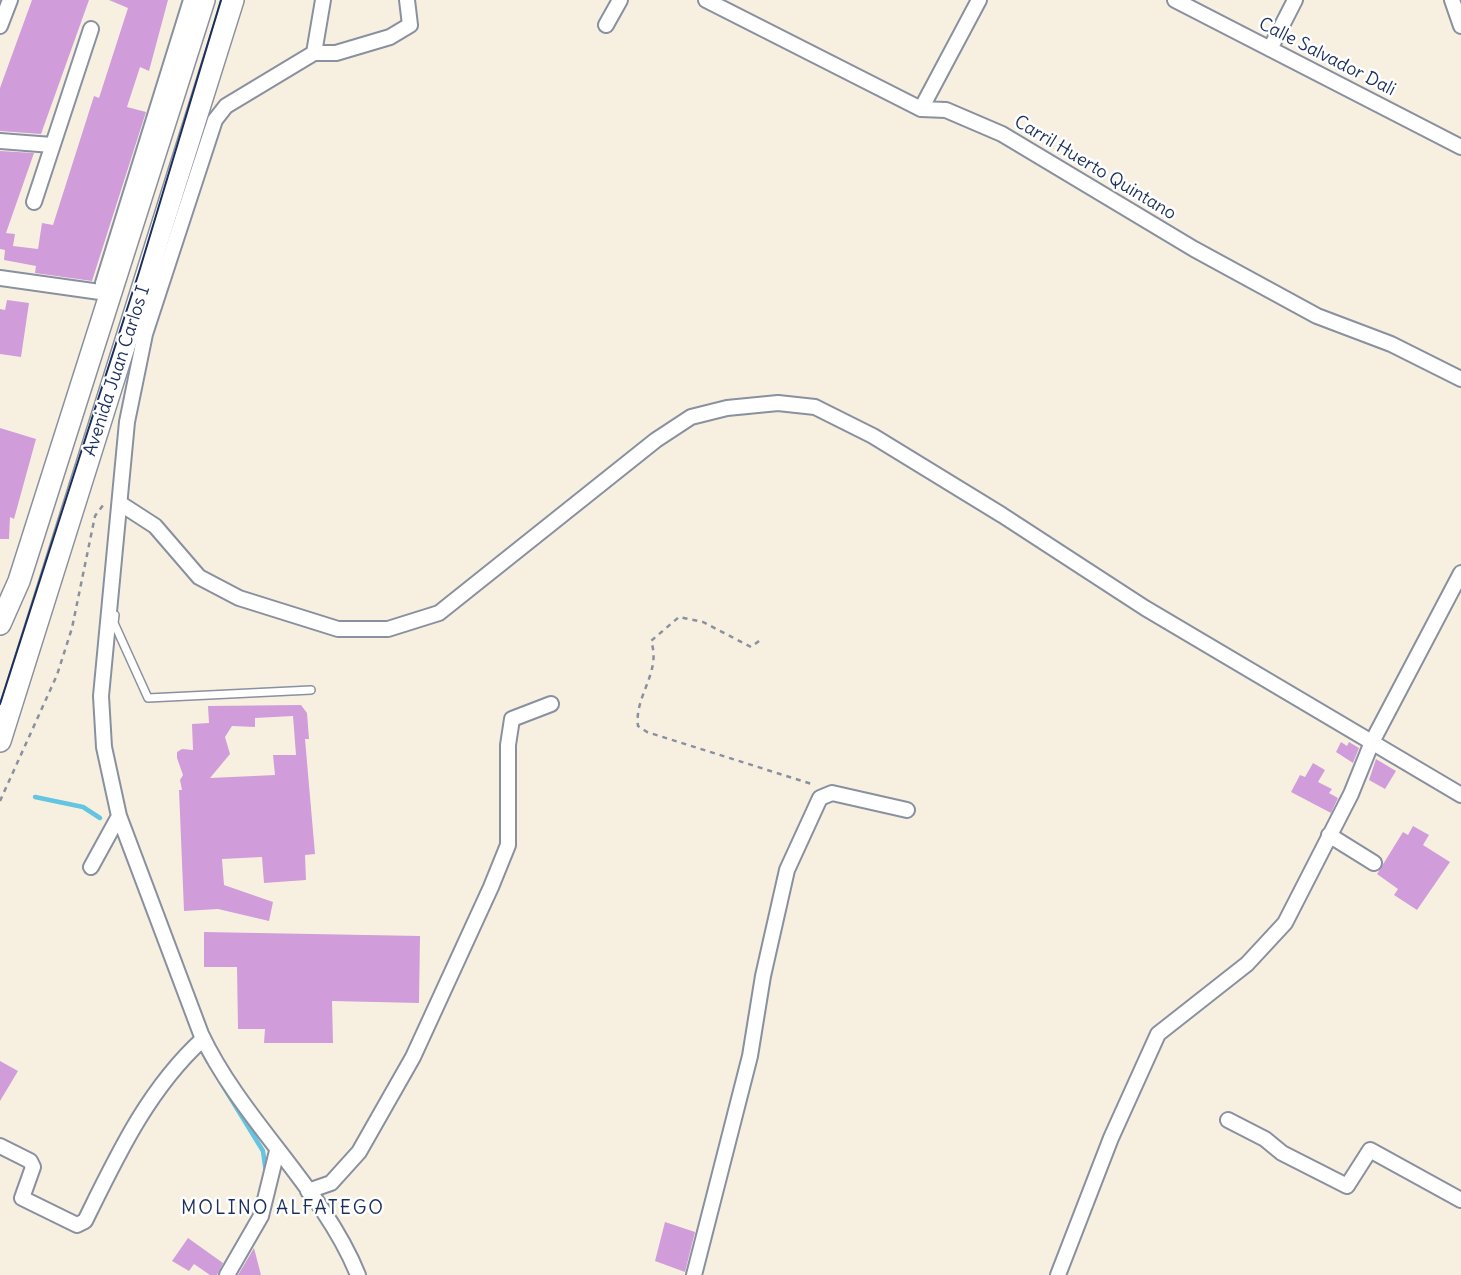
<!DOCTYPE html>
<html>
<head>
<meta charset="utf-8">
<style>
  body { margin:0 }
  canvas { display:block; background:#f7f0e0 }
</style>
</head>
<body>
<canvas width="1461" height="1275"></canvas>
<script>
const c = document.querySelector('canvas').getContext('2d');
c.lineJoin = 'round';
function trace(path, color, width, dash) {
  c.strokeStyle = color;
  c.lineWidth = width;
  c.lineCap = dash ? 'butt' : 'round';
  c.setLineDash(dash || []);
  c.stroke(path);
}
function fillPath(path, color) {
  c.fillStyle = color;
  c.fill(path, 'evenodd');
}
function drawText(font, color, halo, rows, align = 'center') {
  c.font = font + ' Delius,sans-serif';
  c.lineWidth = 5;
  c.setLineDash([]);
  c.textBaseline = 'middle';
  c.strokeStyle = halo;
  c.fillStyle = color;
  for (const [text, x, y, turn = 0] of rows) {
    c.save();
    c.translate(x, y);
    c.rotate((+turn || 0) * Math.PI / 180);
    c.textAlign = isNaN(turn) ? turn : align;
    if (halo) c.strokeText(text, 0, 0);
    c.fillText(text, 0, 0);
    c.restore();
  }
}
const stream = new Path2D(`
  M35 797 83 807 100 818
  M202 1051 208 1062
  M220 1081 263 1151 266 1173`);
const building = new Path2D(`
  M32 0H89L41 134 0 131V88Z
  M109 0H168L149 71 140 67 127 107 146 112 92 281 35 273 36 266 4 260 5 250 0 249V151L34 153 6 233 15 234 13 246 38 249 42 223 53 225 94 96 99 98 128 8Z
  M7 300 29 303 21 357 0 354V309L5 310Z
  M0 428 36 439 14 519 10 517 9 539H0Z
  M301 705 307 713 309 739H305L315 854 305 855 306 880 264 883 262 857 222 859 224 885 273 902 269 921 218 909 184 911 179 790H182L180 780 183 775 177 758V752L182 749 193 750 192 724 209 723 208 706ZM293 716 296 755H273L275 775 210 778 230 754 225 737 232 726 255 727V718Z
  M1341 742 1347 746 1349 742 1359 748 1353 763 1336 752Z
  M1376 759 1396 771 1385 789 1369 780Z
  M1313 763 1325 770 1318 782 1332 789 1329 793 1338 798 1331 813 1291 792 1300 775 1305 777Z
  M1413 826 1429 835 1423 845 1450 862 1417 910 1394 895 1398 889 1377 874 1403 832 1408 835Z
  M204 932 420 936 419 1003 332 1001 333 1043H264L265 1029H238L237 967H204Z
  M0 1061 18 1071 0 1101Z
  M665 1222 695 1232 685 1272 655 1261Z
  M188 1238 223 1263 217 1275H210L194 1264 189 1271 172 1261Z
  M254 1248 261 1275H238Z`);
const path = new Path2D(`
  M759 641 751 647 703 622 679 617 651 641C662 672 634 696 638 726L647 732 815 785
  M0 801 57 675 72 628 95 516 104 504`);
const lane = new Path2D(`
  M115 615 114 623 148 698 311 690`);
const street = new Path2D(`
  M706 0 921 109 946 110 1002 134 1194 249 1317 316 1391 344 1461 379
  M1175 0 1461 147
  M1452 0 1461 26
  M606 25 620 0
  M0 26 10 0
  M1270 49 1295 0
  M314 53 323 0
  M921 109 979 0
  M0 141 52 145
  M34 202 91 29
  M0 278 100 292
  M103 283 191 0
  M121 504 155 526 199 577 239 598 338 629H388L439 613 656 440 691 417 727 408 778 403 815 407 873 436 1002 515 1145 608 1461 795
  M1329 835 1374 863
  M91 867 119 816
  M1228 1120 1265 1139 1282 1153 1347 1186 1370 1150 1461 1200
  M0 1146 30 1161 33 1167 22 1198 77 1225 85 1221C117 1156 148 1089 203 1039
  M308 1191 331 1183 359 1152 413 1057 491 887 508 845V745L512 719 551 704
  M227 1275 261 1216 277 1151
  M358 1275C323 1188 242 1121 201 1034L119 816 104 747 101 696 127 422 145 334 215 120 226 106 314 53H336L390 37 410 25 407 0
  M694 1275 750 1056 763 976 787 870 820 798 832 793 907 810
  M1058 1275 1111 1138 1158 1034 1247 964 1285 923 1351 794 1372 742 1461 573`);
const primary = new Path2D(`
  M0 624 19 581 204 0
  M0 741 233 0`);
const tram = new Path2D(`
  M0 704 139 272 221 0`);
const streetNames = [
  ["Calle Salvador Dali",1327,57,27],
  ["Carril Huerto Quintano",1095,168,31],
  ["Avenida Juan Carlos I",117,371,-72]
];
const neighbourhoodNames = [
  ["MOLINO ALFATEGO",283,1209]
];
trace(stream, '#63c5e1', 4.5);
fillPath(building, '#d09dda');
trace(lane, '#89909f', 10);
trace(street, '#89909f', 18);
trace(primary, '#89909f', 24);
trace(path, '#89909f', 2.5, [5, 5]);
trace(lane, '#fff', 7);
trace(street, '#fff', 14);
trace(primary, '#fff', 21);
trace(tram, '#1b2f5e', 2);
drawText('18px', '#1b2f5e', '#fff', streetNames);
c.letterSpacing = '2px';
drawText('19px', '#1b2f5e', '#fff', neighbourhoodNames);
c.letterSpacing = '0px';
</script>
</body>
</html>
